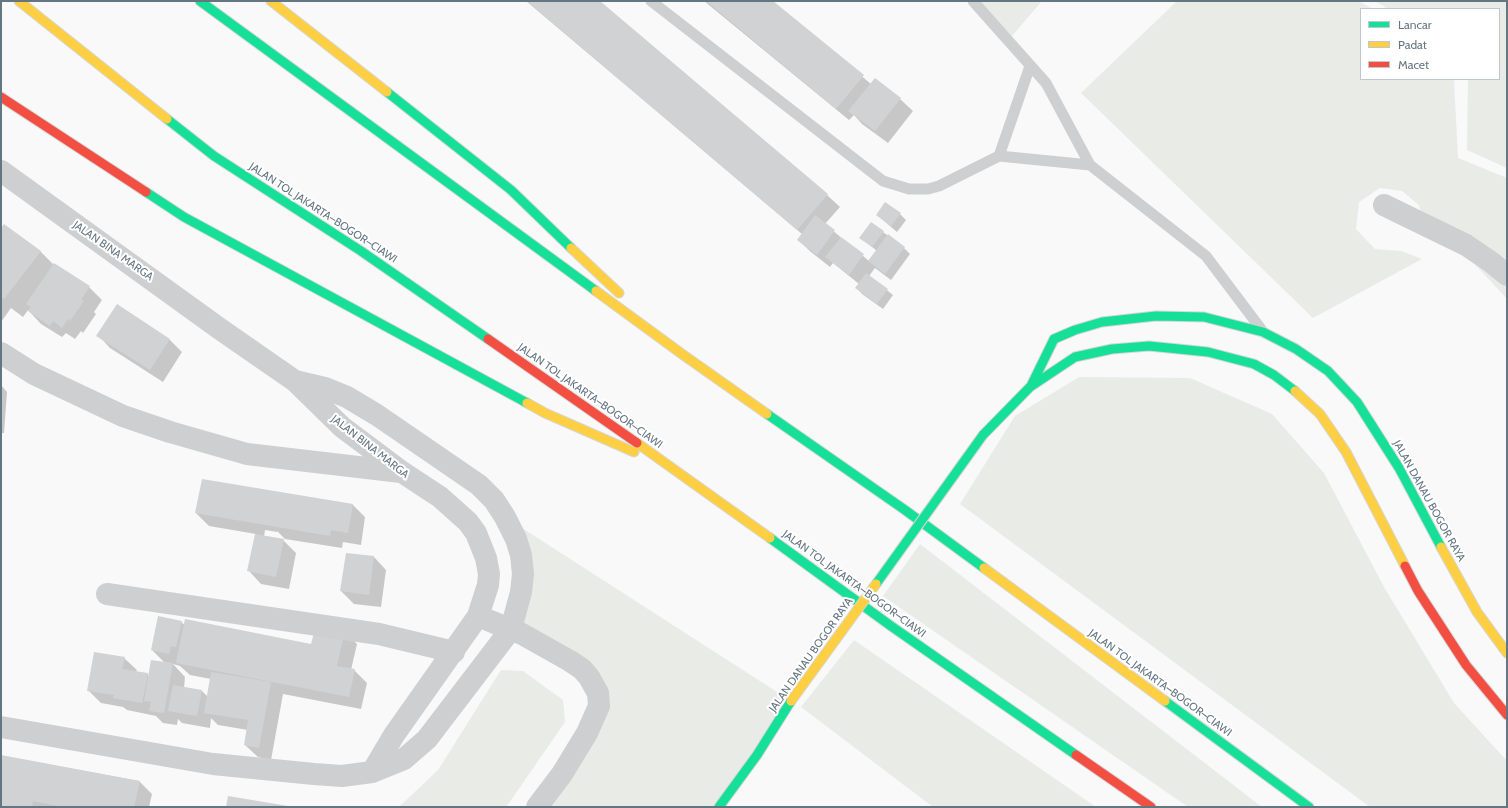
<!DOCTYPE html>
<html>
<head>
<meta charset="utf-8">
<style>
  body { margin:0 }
  #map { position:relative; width:1508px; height:808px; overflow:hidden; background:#f9f9f9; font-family:Cabin,sans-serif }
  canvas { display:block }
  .frame { position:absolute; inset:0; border:2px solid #657683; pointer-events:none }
  .legend { position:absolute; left:1360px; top:8px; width:140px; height:72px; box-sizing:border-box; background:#fff; border:1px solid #c1c8cd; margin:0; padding:5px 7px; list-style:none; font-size:12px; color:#657683 }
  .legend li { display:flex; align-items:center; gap:8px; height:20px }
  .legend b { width:20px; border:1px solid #c1c8cd }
</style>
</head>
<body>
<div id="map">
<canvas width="1508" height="808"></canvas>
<div class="frame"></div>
<ul class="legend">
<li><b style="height:5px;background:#16e098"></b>Lancar</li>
<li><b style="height:5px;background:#ffcf43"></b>Padat</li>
<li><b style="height:5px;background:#f24e42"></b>Macet</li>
</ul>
</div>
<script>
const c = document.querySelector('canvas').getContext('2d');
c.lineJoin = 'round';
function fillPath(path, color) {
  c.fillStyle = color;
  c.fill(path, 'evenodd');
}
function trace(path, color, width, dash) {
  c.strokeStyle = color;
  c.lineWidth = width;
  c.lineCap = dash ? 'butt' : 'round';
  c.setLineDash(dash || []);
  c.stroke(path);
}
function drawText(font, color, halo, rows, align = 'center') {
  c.font = font + ' Cabin,sans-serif';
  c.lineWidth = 4;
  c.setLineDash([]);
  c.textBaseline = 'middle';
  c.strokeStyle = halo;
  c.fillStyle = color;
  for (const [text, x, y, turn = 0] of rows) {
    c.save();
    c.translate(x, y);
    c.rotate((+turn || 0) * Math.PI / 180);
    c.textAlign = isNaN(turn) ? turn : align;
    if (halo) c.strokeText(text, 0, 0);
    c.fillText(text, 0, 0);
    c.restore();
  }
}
const green = new Path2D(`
  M975 1H1042L1012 36Z
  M1177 1H1358L1373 9H1361V79H1454L1458 158 1507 178V299L1471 260 1426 229 1419 205 1402 191 1380 188 1359 202 1356 229 1375 249 1401 251 1422 259 1313 318 1081 93Z
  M1375 1H1507V168L1467 150 1468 79H1499V9H1388Z
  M1079 377 1190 378 1272 414 1324 473 1384 587 1454 703 1507 761V807H1370L960 504 1015 416Z
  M505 517 791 701 719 807H537L598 693 511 629 523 562Z
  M920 544 1262 807H1188L883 596Z
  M854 640 1096 807H933L801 707Z
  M501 670 523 671 563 700 565 722 509 803 506 807H399L438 770Z`);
const shadow = new Path2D(`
  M526 1H599L827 195 840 207 825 224 869 261 877 251 861 238 883 232 904 248 910 254 891 280 875 268 869 276 893 295 883 309 862 294 856 287 859 284 833 263 830 267 811 252 798 240 802 234Z
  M704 1H772L871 84 875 79 900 99 913 111 888 143 862 124 854 115 849 120Z
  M900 214 906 220 897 232 877 215Z
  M1 230 40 251 54 265V264L89 287 102 300 94 312 96 314 83 333 81 331 75 339 66 333 62 337 41 324 28 310 23 317 11 308 1 322Z
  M117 306 170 340 182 352 163 382 110 348 98 335Z
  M1 385 7 392 4 433H1Z
  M353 505 365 517 361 545 343 542 342 548 285 539 277 531V532L265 530 264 537 283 540 296 553 289 589 261 584 249 571 256 534 209 526 196 513Z
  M374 557 386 570 381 607 354 604 341 591Z
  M181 622 185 625 312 645 344 631 357 644 351 670H354L367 683 361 709 283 694 271 760 258 757 245 745 248 730 218 725 211 718 210 728 182 723 178 719 177 725 163 723 156 716 127 710 123 707 101 703 88 690 124 658 137 670 136 672 147 674 149 676 165 663 152 650ZM173 664 180 666 190 675 211 679 208 697 202 691 184 688 185 677Z
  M1 756 139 781 152 794 149 807H1Z`);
const building = new Path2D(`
  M527 1H600L828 194 797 230Z
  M706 1H773L864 75 836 109Z
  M875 78 901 98 875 131 848 111Z
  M885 202 901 213 891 226 876 215Z
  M815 215 835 230 817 255 797 240Z
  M871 222 884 231 872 247 859 238Z
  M4 224 41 251 4 299 1 297V228Z
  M888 234 905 247 885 274 868 261Z
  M841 237 864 254 849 275 825 257Z
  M54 263 90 286 81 300 84 301 70 321 68 319 62 328 53 321 50 326 28 311 31 307 26 304Z
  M866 273 888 289 877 304 855 288Z
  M117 304 170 339 150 370 96 336Z
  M202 479 353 504 348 533 331 530 330 536 195 513Z
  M255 534 284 539 276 577 247 571Z
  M346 553 374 556 369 595 340 591Z
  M158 616 182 621 176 647 171 646 169 654 151 650Z
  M185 619 311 644 316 625 345 630 337 666 355 669 349 697 176 663Z
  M94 652 125 657 122 669 148 673 142 703 113 698 114 695 87 691Z
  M151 660 173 663 164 713 149 711 151 702 144 701Z
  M211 672 271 682 259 748 244 745 248 720 204 713Z
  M173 685 202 690 197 716 168 711Z
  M1 755 140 781 134 807H63L33 801 32 807H1Z
  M228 796 288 806V807H226Z`);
const lane = new Path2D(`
  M651 1 883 181 909 189H928L939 186 999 156 1090 165
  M973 1 1046 83 1090 165 1206 256 1261 329
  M999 156 1030 66`);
const street = new Path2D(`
  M1 171 220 329 295 381 342 427 402 472 440 497 468 522 476 533 486 558 489 574 488 585 478 616 394 735 372 772
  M1384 205 1466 245 1491 262 1507 275
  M1 353 34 374 123 416 170 432 247 454 401 472
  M107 594 379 634 454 652
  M478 616 522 634 570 661 582 669 589 677 598 693 599 706 587 733 562 774 537 807
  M1 727 213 764 314 774 342 776 372 772 404 759 427 739 511 629 521 592 523 574 521 555 516 539 505 517 494 500 479 485 377 415 347 397 325 388 295 381`);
const fast = new Path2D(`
  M200 1 596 291
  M387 92 511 190 571 248
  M167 119 214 156 361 251 488 339
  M146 192 184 217 527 403
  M1031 386 1054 339 1075 330 1102 322 1156 316 1204 317 1263 332 1296 349 1328 371 1357 402 1399 468 1441 547
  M767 414 905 510 984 568
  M983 435 1030 387 1075 357 1112 349 1149 346 1208 352 1254 364 1274 375 1295 391
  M770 538 891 626 1076 755
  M1165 701 1309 807
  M719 807 757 755 791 701`);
const slow = new Path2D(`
  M19 1 167 119
  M271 1 387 92
  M571 248 619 293
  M596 291 682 354 767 414
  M1295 391 1320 414 1346 452 1405 566
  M527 403 545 413 634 452
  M637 443 770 538
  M1441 547 1477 612 1507 653
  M984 568 1165 701`);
const jam = new Path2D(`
  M1 97 146 192
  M488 339 637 443
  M1405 566 1418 591 1466 665 1507 715
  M1076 755 1151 807`);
const fastBridge = new Path2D(`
  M876 584 983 435`);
const slowBridge = new Path2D(`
  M791 701 876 584`);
const streetNames = [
  ["JALAN TOL JAKARTA–BOGOR–CIAWI",323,213,33],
  ["JALAN BINA MARGA",113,251,35],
  ["JALAN TOL JAKARTA–BOGOR–CIAWI",590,396,35],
  ["JALAN BINA MARGA",370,447,38],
  ["JALAN DANAU BOGOR RAYA",1429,501,61],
  ["JALAN TOL JAKARTA–BOGOR–CIAWI",854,584,36],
  ["JALAN DANAU BOGOR RAYA",811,655,-55],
  ["JALAN TOL JAKARTA–BOGOR–CIAWI",1160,683,36]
];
fillPath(green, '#e8ebe6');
fillPath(shadow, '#0003');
fillPath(building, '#d0d2d3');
trace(fast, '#d5d6d7', 11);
trace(slow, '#d5d6d7', 11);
trace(jam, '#d5d6d7', 11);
trace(lane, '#cecfd0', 11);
trace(street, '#cecfd0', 22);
trace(fast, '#16e098', 9);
trace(slow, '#ffcf43', 9);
trace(jam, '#f24e42', 9);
trace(fastBridge, '#d5d6d7', 11, []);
trace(slowBridge, '#d5d6d7', 11, []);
trace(fastBridge, '#16e098', 9);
trace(slowBridge, '#ffcf43', 9);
drawText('11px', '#657683', '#fff', streetNames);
</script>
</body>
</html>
